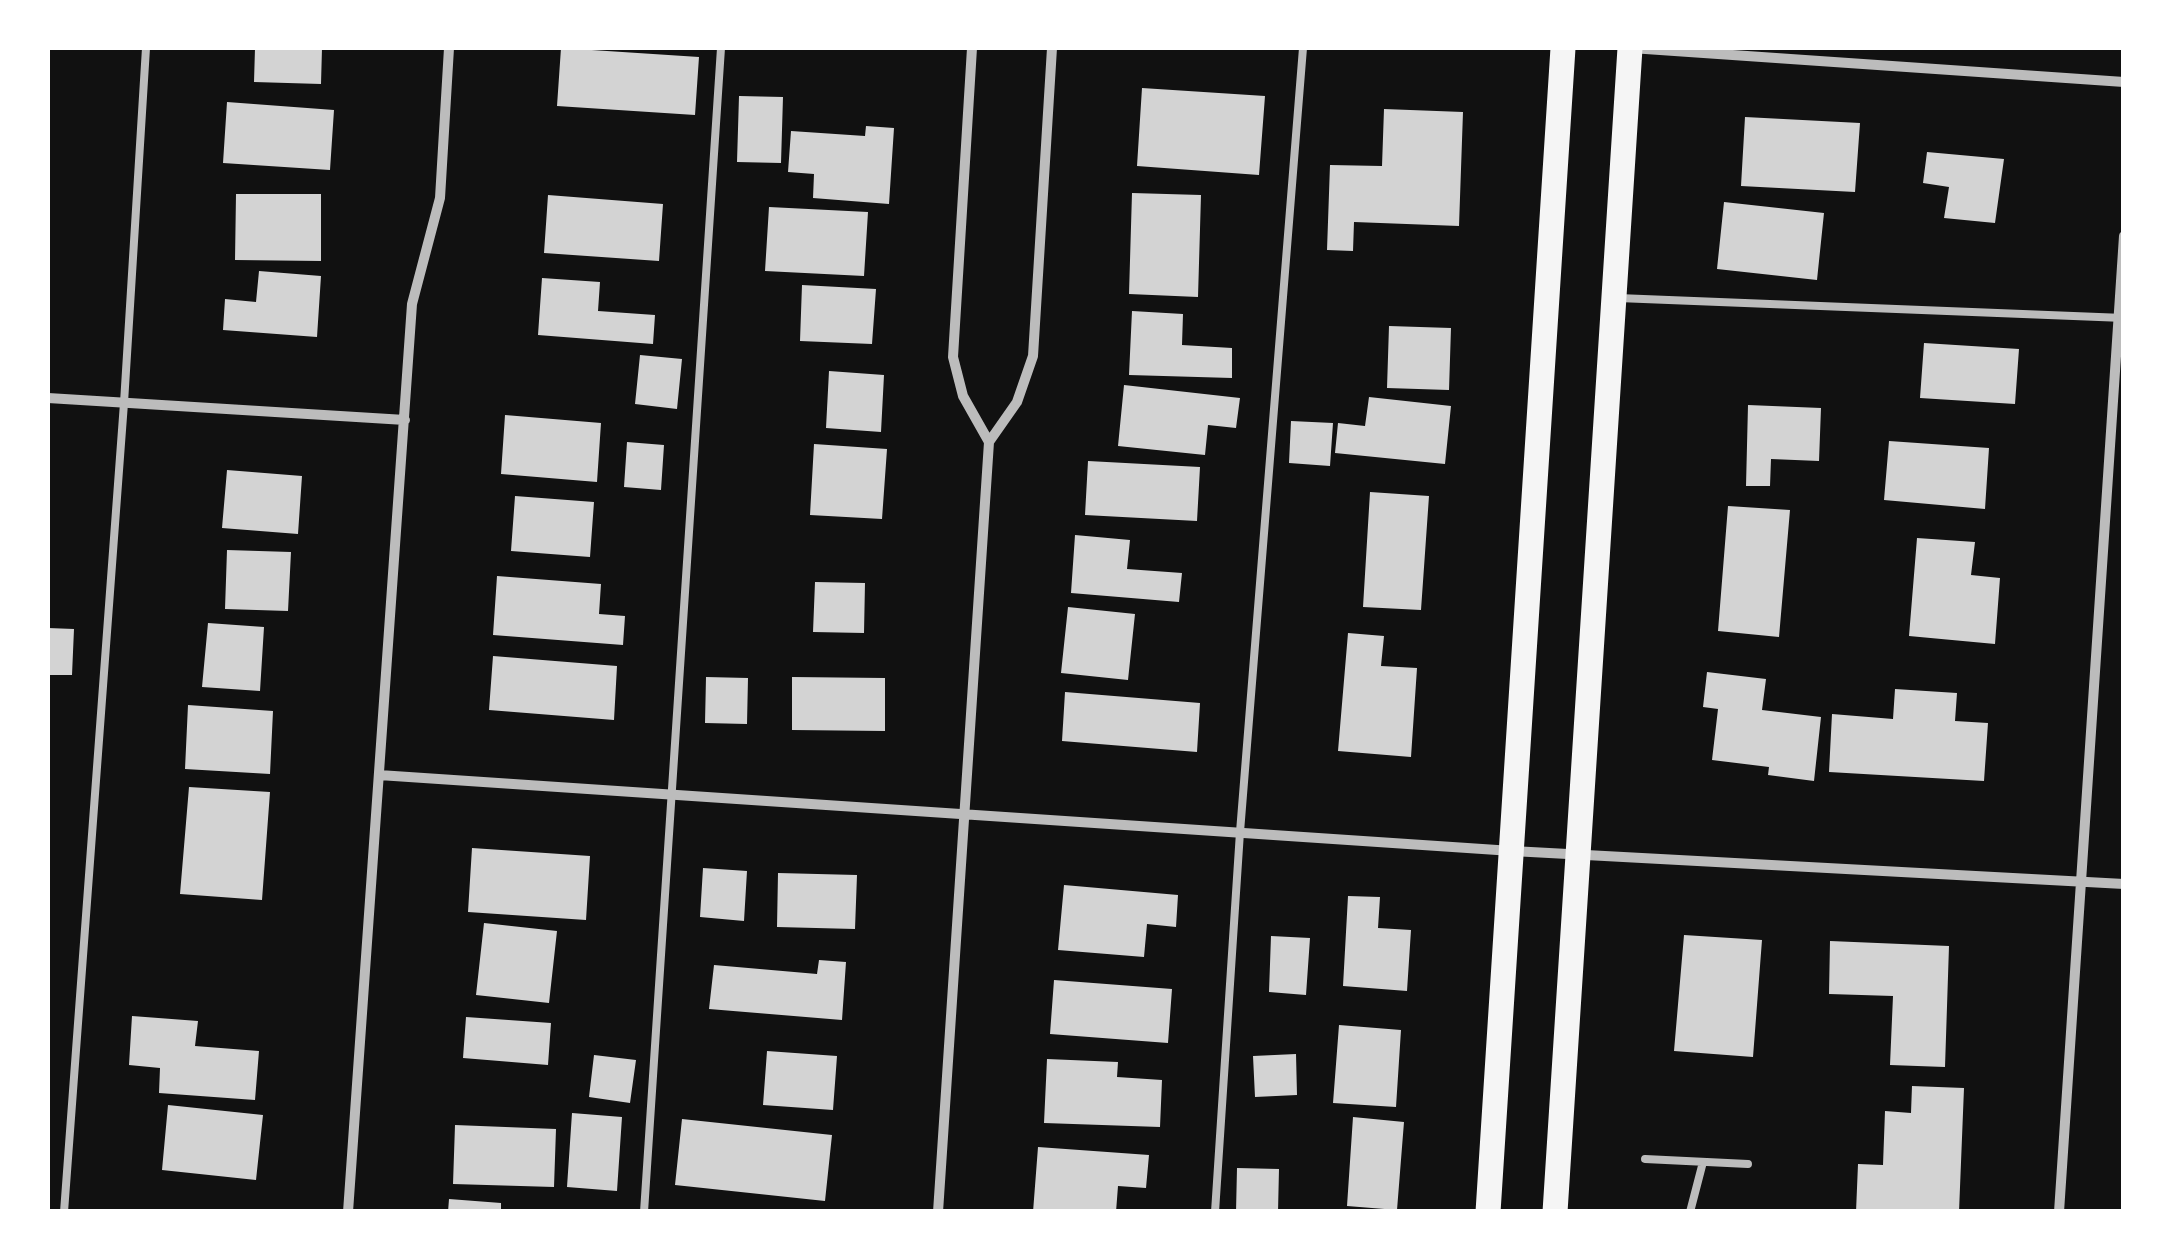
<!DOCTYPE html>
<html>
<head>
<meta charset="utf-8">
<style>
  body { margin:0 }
  #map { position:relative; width:2171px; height:1259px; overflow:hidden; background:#111; font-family:"Nunito Sans",sans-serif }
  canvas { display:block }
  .frame { position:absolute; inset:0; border:50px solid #fff; pointer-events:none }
</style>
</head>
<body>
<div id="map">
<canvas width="2171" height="1259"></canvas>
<div class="frame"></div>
</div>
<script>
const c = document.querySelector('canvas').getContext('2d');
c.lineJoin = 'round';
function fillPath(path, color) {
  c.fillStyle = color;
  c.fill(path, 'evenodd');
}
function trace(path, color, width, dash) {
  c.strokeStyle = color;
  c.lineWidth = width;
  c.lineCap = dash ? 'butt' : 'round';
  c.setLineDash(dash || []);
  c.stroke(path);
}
const building = new Path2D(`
  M255 48H322L321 84 254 82Z
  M561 48 699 57 695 115 557 106Z
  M1142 88 1265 96 1259 175 1137 166Z
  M739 96 783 97 781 163 737 162Z
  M227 102 334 110 330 170 223 163Z
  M1384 109 1463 112 1459 226 1354 222 1353 251 1327 250 1330 165 1382 166Z
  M1745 117 1860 123 1855 192 1741 186Z
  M866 126 894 128 889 204 813 198 814 174 788 172 791 131 865 136Z
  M1927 152 2004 159 1995 223 1944 218 1949 187 1923 183Z
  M1132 193 1201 195 1198 297 1129 294Z
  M236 194H321V261L235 260Z
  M548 195 663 204 659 261 544 253Z
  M1724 202 1824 213 1817 280 1717 269Z
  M769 207 868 212 864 276 765 271Z
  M259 271 321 276 317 337 223 330 225 299 256 302Z
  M542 278 600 282 598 311 655 315 653 344 538 335Z
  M802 285 876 289 872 344 800 341Z
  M1132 311 1183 314 1182 345 1232 348V378L1129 375Z
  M1389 326 1451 328 1449 390 1387 388Z
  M1924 343 2019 349 2015 404 1920 398Z
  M640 355 682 359 677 409 635 404Z
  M829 371 884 375 881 432 826 428Z
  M1124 385 1240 398 1236 428 1208 425 1205 455 1118 446Z
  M1369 397 1451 406 1445 464 1335 453 1338 423 1365 426Z
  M1748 405 1821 408 1819 461 1771 459 1770 486H1746Z
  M505 415 601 423 597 482 501 474Z
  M1291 421 1333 423 1330 466 1289 463Z
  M1889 441 1989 448 1985 509 1884 500Z
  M627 442 664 445 661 490 624 487Z
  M814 444 887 449 882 519 810 515Z
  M1088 461 1200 467 1197 521 1085 515Z
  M227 470 302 476 298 534 222 528Z
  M1370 492 1429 496 1421 610 1363 607Z
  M515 496 594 502 590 557 511 551Z
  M1728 506 1790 510 1779 637 1718 631Z
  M1075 535 1130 540 1127 569 1182 573 1179 602 1071 593Z
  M1917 538 1975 542 1971 575 2000 578 1995 644 1909 636Z
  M227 550 291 552 288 611 225 609Z
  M497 576 601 584 599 614 625 616 623 645 493 635Z
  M815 582 865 583 864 633 813 632Z
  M1068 607 1135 614 1128 680 1061 673Z
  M208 623 264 627 260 691 202 687Z
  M48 628 74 629 72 675H48Z
  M1348 633 1384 636 1381 666 1417 668 1411 757 1338 751Z
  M493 656 617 666 614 720 489 710Z
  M1707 672 1766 679 1762 710 1821 717 1814 781 1768 775 1769 767 1712 760 1718 709 1703 707Z
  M706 677 748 678 747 724 705 723Z
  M792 677 885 678V731L792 730Z
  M1895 689 1957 693 1955 721 1988 723 1984 781 1829 772 1832 714 1893 719Z
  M1065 692 1200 703 1197 752 1062 741Z
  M188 705 273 711 270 774 185 769Z
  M189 787 270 792 262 900 180 894Z
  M472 848 590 856 586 920 468 912Z
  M703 868 747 871 744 921 700 917Z
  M778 873 857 875 855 929 777 927Z
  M1064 885 1178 895 1176 927 1147 924 1144 957 1058 950Z
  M1348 896 1380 897 1378 928 1411 930 1407 991 1343 986Z
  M484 923 557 931 549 1003 476 995Z
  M1684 935 1762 940 1753 1057 1674 1051Z
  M1271 936 1310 938 1306 995 1269 992Z
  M1830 941 1949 946 1945 1067 1890 1065 1893 996 1829 994Z
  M819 960 846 962 842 1020 709 1009 714 965 817 974Z
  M1054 980 1172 989 1168 1043 1050 1034Z
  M132 1016 198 1021 195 1046 259 1051 255 1100 159 1093 160 1068 129 1065Z
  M466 1017 551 1023 548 1065 463 1058Z
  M1339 1025 1401 1030 1396 1107 1333 1103Z
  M767 1051 837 1056 833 1110 763 1105Z
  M1296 1054 1297 1095 1255 1097 1253 1056Z
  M594 1055 636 1060 630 1103 589 1097Z
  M1047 1059 1118 1062 1117 1077 1162 1080 1160 1127 1044 1123Z
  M1912 1086 1964 1088 1959 1212H1856L1858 1164 1883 1165 1885 1111 1911 1113Z
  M168 1105 263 1115 256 1180 162 1170Z
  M572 1113 622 1117 617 1191 567 1187Z
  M1353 1117 1404 1122 1397 1210 1347 1206Z
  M682 1119 832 1135 825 1201 675 1185Z
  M455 1125 556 1129 554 1187 453 1184Z
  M1038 1147 1149 1155 1146 1188 1118 1186 1116 1212H1033Z
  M1237 1168 1279 1169 1278 1212H1236Z
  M449 1199 501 1203V1212H448Z`);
const service = new Path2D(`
  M1618 298 2124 318
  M1645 1159 1748 1164
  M64 1212 124 403 146 48
  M644 1212 721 48
  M1215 1212 1240 832 1303 48
  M1690 1212 1703 1162`);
const minor = new Path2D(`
  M972 48 953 357 963 396 989 442
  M1631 48 2124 82
  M48 398 405 420
  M379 775 1512 851 2124 884
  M348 1212 412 304 440 198 449 48
  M938 1212 989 442 1017 402 1033 356 1052 48
  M2059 1212 2124 236`);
const primary = new Path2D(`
  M1488 1212 1563 48
  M1555 1212 1630 48`);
fillPath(building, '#d3d3d3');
trace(service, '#bcbcbc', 8);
trace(minor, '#bcbcbc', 10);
trace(primary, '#f5f5f5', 25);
</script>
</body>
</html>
